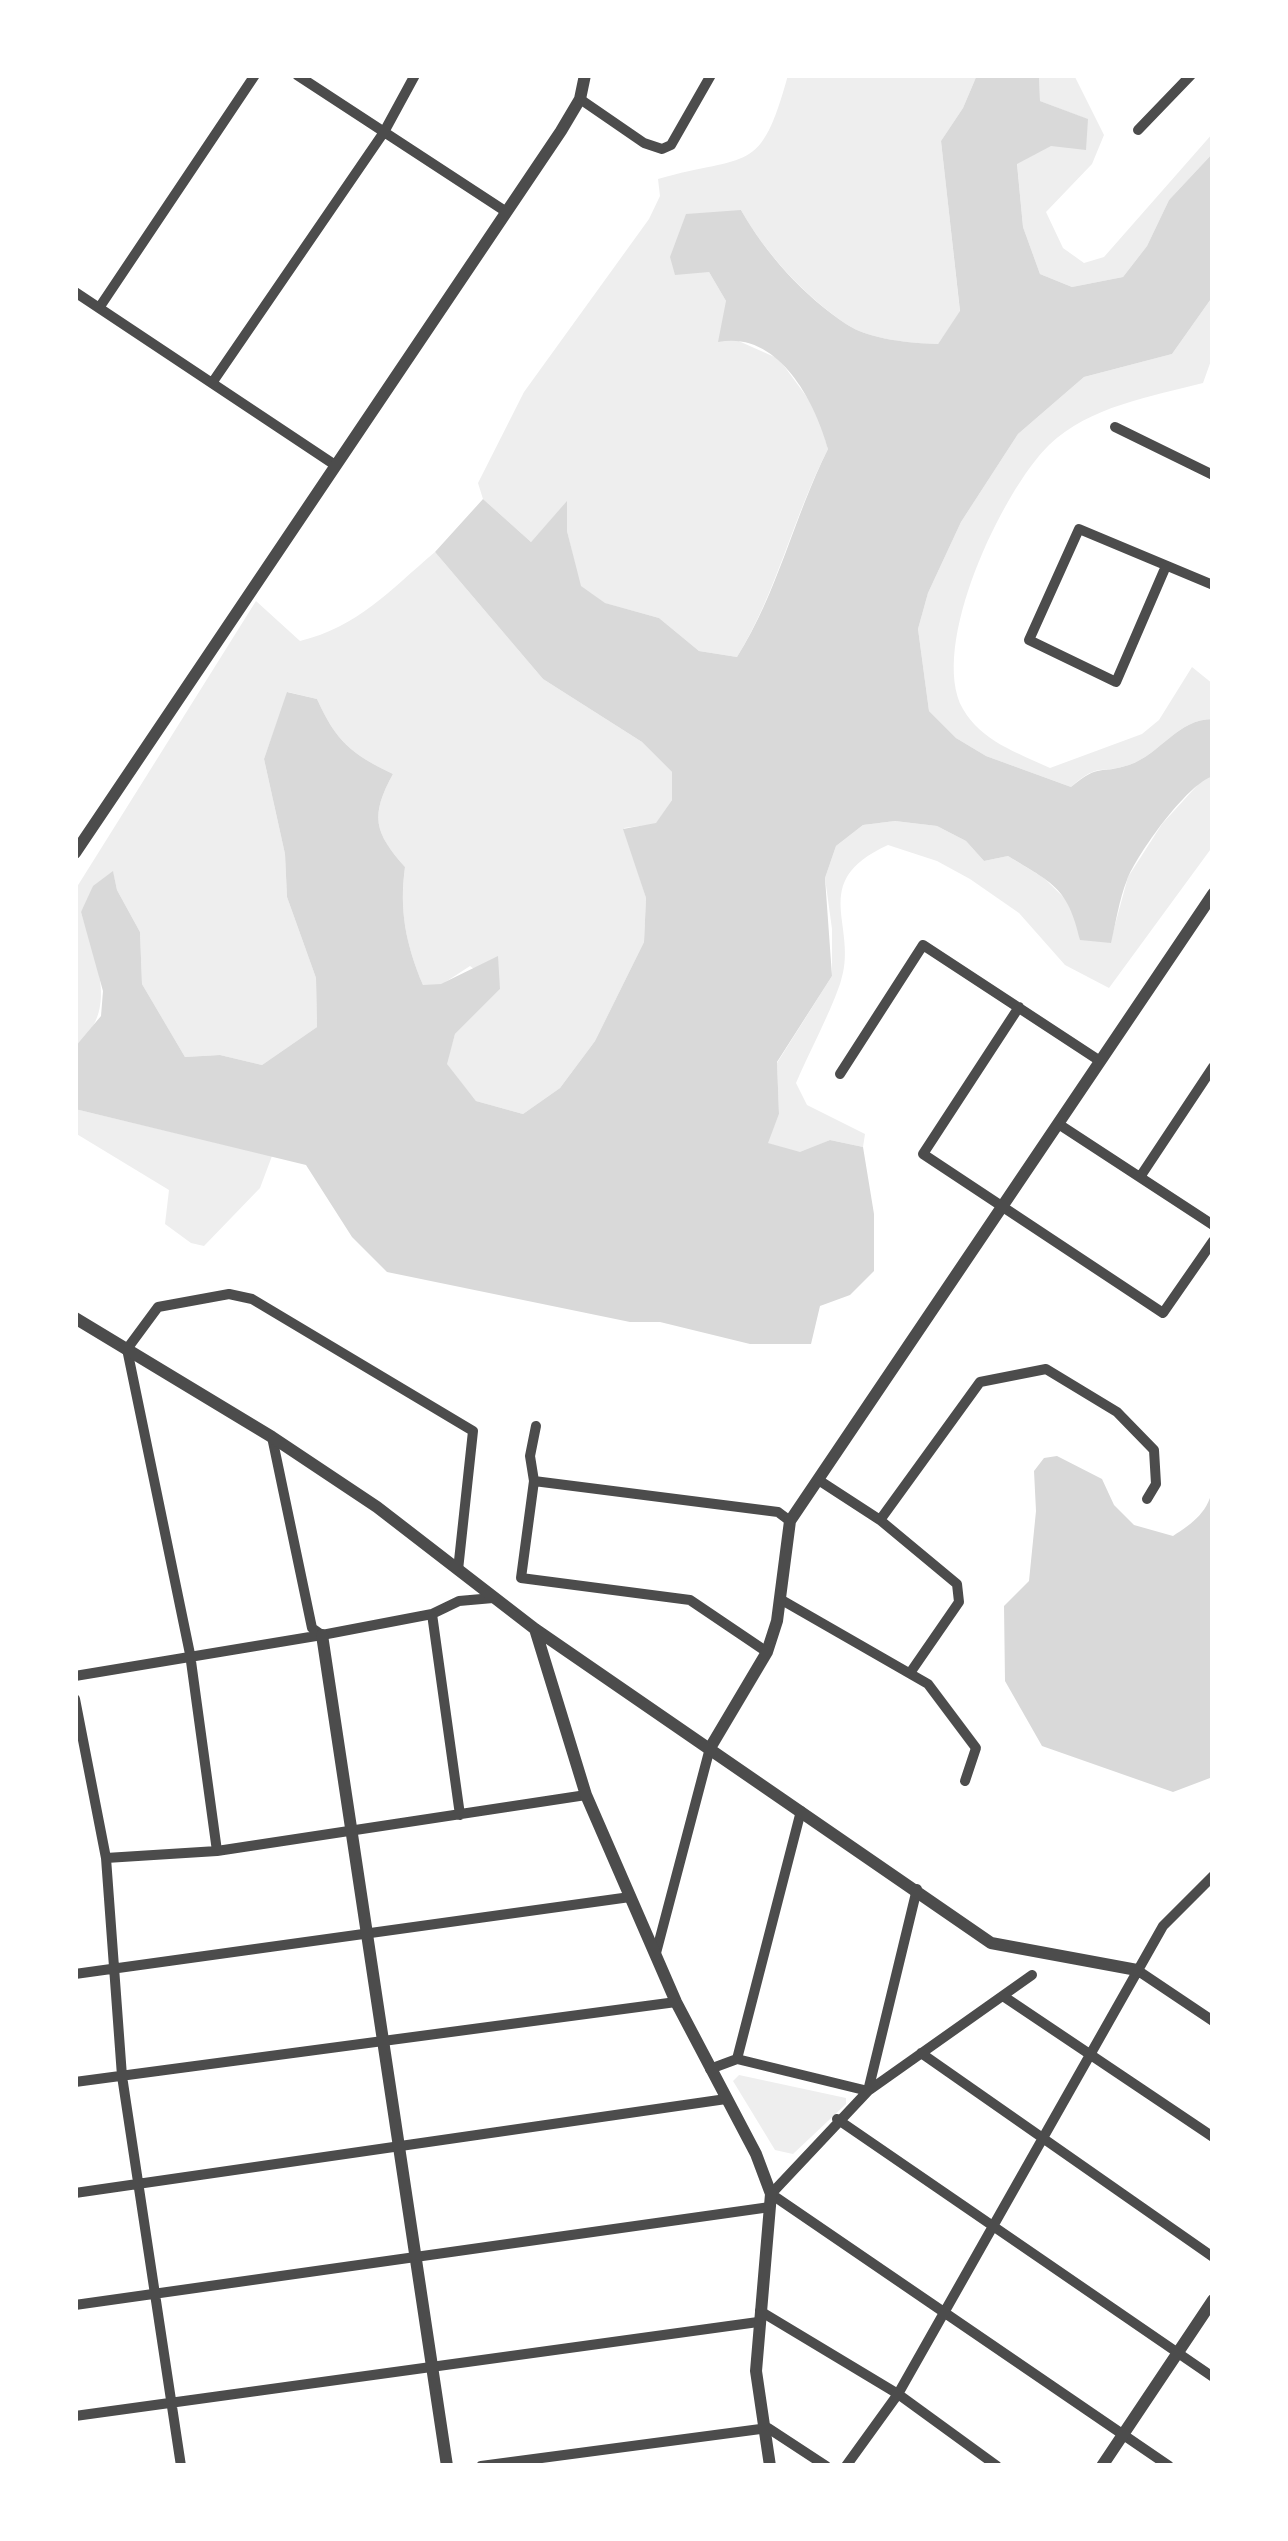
<!DOCTYPE html>
<html>
<head>
<meta charset="utf-8">
<style>
  body { margin:0 }
  #map { position:relative; width:1288px; height:2541px; overflow:hidden; background:#fff; font-family:"Archivo Narrow",sans-serif }
  canvas { display:block }
  .frame { position:absolute; inset:0; border:78px solid #fff; pointer-events:none }
</style>
</head>
<body>
<div id="map">
<canvas width="1288" height="2541"></canvas>
<div class="frame"></div>
</div>
<script>
const c = document.querySelector('canvas').getContext('2d');
c.lineJoin = 'round';
function fillPath(path, color) {
  c.fillStyle = color;
  c.fill(path, 'evenodd');
}
function trace(path, color, width, dash) {
  c.strokeStyle = color;
  c.lineWidth = width;
  c.lineCap = dash ? 'butt' : 'round';
  c.setLineDash(dash || []);
  c.stroke(path);
}
const green = new Path2D(`
  M788 75H977L963 108 941 141 960 312 938 344C910 343 870 340 846 324 805 296 765 253 741 210L709 272 726 301 734 339 779 359 817 411 828 449C793 517 777 592 737 657L699 651 659 618 604 603 580 586 567 531V502L531 542 483 499 478 483 524 392 649 219 660 196 658 179C749 153 760 177 788 75Z
  M1039 75H1074L1104 135 1092 164 1046 212 1063 248 1084 263 1104 257 1213 133V153L1169 200 1147 246 1123 277 1072 287 1040 274 1023 227 1017 163 1087 119 1040 101Z
  M1213 296V355L1203 383C1150 397 1090 406 1049 445 1002 491 928 647 963 709 981 741 1018 753 1050 768L1142 734 1159 720 1192 667 1213 684V719C1177 719 1161 754 1129 765 1099 775 1100 761 1071 787L986 756 956 738 929 711 918 629 928 593 961 522 1018 434 1084 377 1172 354Z
  M435 552 543 679 642 742 672 772V800L656 824 624 828 646 898 644 942 595 1041 560 1088 523 1114 476 1101 446 1064 455 1034 500 989 470 966 441 985H423C406 944 399 912 405 867 374 832 370 816 393 774 351 754 336 741 317 699L288 692 264 759 285 854 287 897 316 978 317 1027 262 1065 220 1055 185 1057 142 984 140 932 117 890 113 872 81 912C95 960 121 1010 75 1047V890L256 601 300 641C358 627 390 590 435 552Z
  M1213 776V846L1109 988 1065 965 1019 913 970 879 937 861 888 845C805 883 861 926 840 984 828 1018 810 1050 796 1083L807 1105 865 1134 863 1147 830 1140 800 1153 767 1143 779 1114 777 1063 832 976V929L825 878 836 846 863 825 895 821 937 826 966 841 984 861 1008 856 1044 878 1110 943 1128 877 1162 824 1203 779Z
  M75 1109 272 1156 260 1188 204 1246 191 1243 165 1224 169 1190 75 1133Z
  M739 2075 846 2098V2104L793 2154 775 2150 733 2081Z`);
const water = new Path2D(`
  M977 75H1039L1040 101 1088 119 1086 150 1051 146 1017 164 1023 227 1040 274 1072 287 1123 277 1147 246 1169 200 1213 153V296L1172 354 1084 377 1018 434 961 522 928 593 918 629 929 711 956 738 986 756 1071 787C1101 762 1099 775 1129 765 1161 754 1177 719 1213 719V776C1187 784 1137 854 1127 880 1119 900 1116 922 1111 943L1080 940C1068 887 1052 883 1008 856L984 861 966 841 937 826 895 821 863 825 836 846 825 878 832 976 777 1062 779 1114 768 1143 800 1152 830 1140 863 1147 874 1214V1271L850 1295 820 1306 811 1344H750L660 1322H630L387 1272 352 1237 306 1165 75 1109V1047L101 1016 103 991 81 912 93 886 113 871 117 890 140 932 142 984 185 1057 220 1055 262 1065 317 1027 316 978 287 897 285 854 264 759 287 692 317 699C336 741 351 754 393 774 370 816 374 832 405 867 399 911 406 944 423 985L441 984 498 956 500 989 455 1034 447 1064 476 1101 523 1114 560 1088 595 1041 644 942 646 898 623 829 656 823 672 800V772L642 742 543 679 435 552 483 499 531 542 567 501V531L581 586 605 603 659 618 699 651 737 657C778 592 794 517 828 449 815 401 778 330 718 342L726 301 709 272 675 275 670 257 686 214 741 210C765 253 804 296 846 324 870 340 911 343 938 344L960 311 941 141 963 108Z
  M1057 1456 1102 1479 1114 1505 1134 1525 1173 1536C1193 1523 1210 1511 1213 1485L1210 1778 1173 1792 1042 1746 1005 1681 1004 1606 1029 1581 1036 1511 1034 1471 1044 1458Z`);
const minor = new Path2D(`
  M297 75 505 211
  M580 99 644 143 662 149 671 145 711 75
  M1138 130 1191 75
  M75 292 335 465
  M99 308 255 75
  M212 383 384 132 415 75
  M1115 427 1213 475
  M1166 566 1116 682 1029 640 1079 529 1213 585
  M1019 1007 923 1154 1163 1313 1213 1241
  M840 1074 923 945 1100 1061
  M1060 1125 1213 1225
  M1140 1177 1213 1067
  M272 1437 312 1628 322 1635
  M534 1481 530 1456 536 1426
  M820 1481 880 1520 957 1584 959 1602 910 1673
  M880 1520 980 1382 1046 1369 1117 1412 1154 1450 1156 1484 1147 1499
  M780 1599 928 1684 976 1748 965 1781
  M432 1614 460 1815
  M767 1652 690 1600 521 1578 534 1481 778 1512 790 1521
  M75 1676 322 1635 432 1614 459 1601 493 1598
  M75 1699 106 1858 122 2076 181 2466
  M217 1851 190 1654 127 1349 158 1307 229 1294 252 1299 473 1431 458 1570
  M106 1858 217 1851 586 1795
  M656 1953 710 1748
  M1137 1970 1213 2021
  M75 1974 630 1897
  M1032 1975 868 2091 771 2194 1169 2466
  M1003 1996 1213 2137
  M921 2053 1213 2257
  M737 2059 801 1811
  M710 2069 737 2059 868 2091 917 1889
  M75 2082 676 2002
  M837 2119 1213 2377
  M75 2193 726 2099
  M75 2305 770 2207
  M760 2311 898 2394 997 2466
  M75 2416 758 2322
  M481 2466 768 2428 826 2466
  M846 2466 898 2394 1163 1926 1213 1876`);
const tertiary = new Path2D(`
  M75 853 561 131 580 99 585 75
  M75 1318 272 1437 377 1507 535 1629 991 1943 1137 1970
  M535 1629 586 1795 676 2002 756 2154 771 2194 756 2371 770 2466
  M322 1635 447 2466
  M710 1748 767 1652 777 1621 790 1521 1213 894
  M1102 2466 1213 2300`);
fillPath(green, '#eee');
fillPath(water, '#d9d9d9');
trace(minor, '#4c4c4c', 10);
trace(tertiary, '#4c4c4c', 12);
</script>
</body>
</html>
